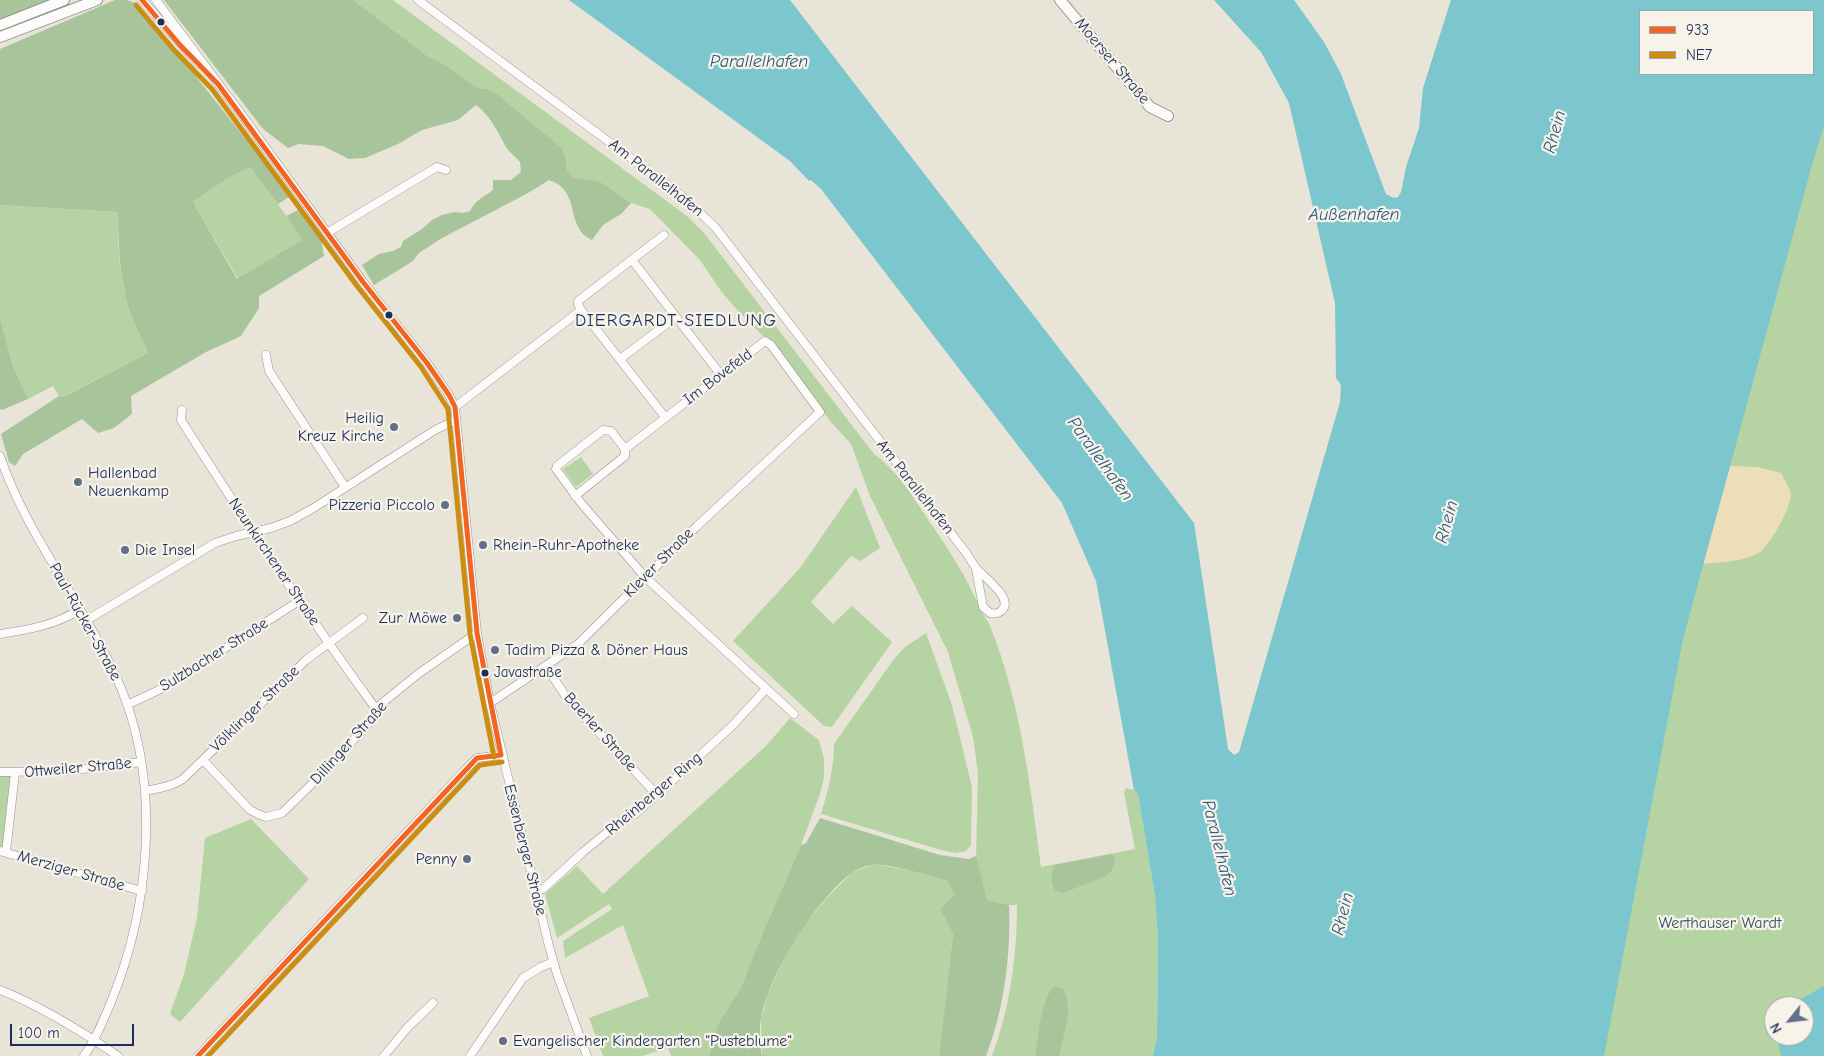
<!DOCTYPE html>
<html>
<head>
<meta charset="utf-8">
<style>
  body { margin:0 }
  #map { position:relative; width:1824px; height:1056px; overflow:hidden; background:#e8e4d7; font-family:"Comic Neue",sans-serif }
  canvas { display:block }
  .legend { position:absolute; left:1639px; top:10px; width:175px; height:65px; box-sizing:border-box; background:#f7f3e8; border:1px solid #9fa5b1; margin:0; padding:6px 9px; list-style:none; font-size:15px; color:#1b2f5e }
  .legend li { display:flex; align-items:center; gap:10px; height:25px }
  .legend b { width:25px; border:1px solid #9fa5b1 }
  .north { position:absolute; left:1764px; top:996px; width:50px; height:50px; box-sizing:border-box; background:#f7f3e8; border:1px solid #9fa5b1; border-radius:50%; rotate:241deg; font-size:14px; font-weight:700; line-height:20px; text-align:center; color:#1b2f5e }
  .north::after { content:''; display:block; margin:auto; width:18px; height:22px; background:#636e88; clip-path:polygon(50% 0,100% 100%,50% 72%,0 100%) }
  .scale { position:absolute; left:10px; top:1024px; width:124px; height:22px; box-sizing:border-box; border:2px solid #1b2f5e; border-top:0; padding-left:6px; font-size:15px; line-height:18px; white-space:nowrap; color:#1b2f5e; -webkit-text-stroke:4px #f7f3e8; paint-order:stroke }
</style>
</head>
<body>
<div id="map">
<canvas width="1824" height="1056"></canvas>
<ul class="legend">
<li><b style="height:6px;background:#f26522"></b>933</li>
<li><b style="height:6px;background:#cb8e13"></b>NE7</li>
</ul>
<div class="north">N</div>
<div class="scale">100 m</div>
</div>
<script>
const c = document.querySelector('canvas').getContext('2d');
c.lineJoin = 'round';
function fillPath(path, color) {
  c.fillStyle = color;
  c.fill(path, 'evenodd');
}
function trace(path, color, width, dash) {
  c.strokeStyle = color;
  c.lineWidth = width;
  c.lineCap = dash ? 'butt' : 'round';
  c.setLineDash(dash || []);
  c.stroke(path);
}
function drawText(font, color, halo, rows, align = 'center') {
  c.font = font + ' "Comic Neue",sans-serif';
  c.lineWidth = 4.5;
  c.setLineDash([]);
  c.textBaseline = 'middle';
  c.strokeStyle = halo;
  c.fillStyle = color;
  for (const [text, x, y, turn = 0] of rows) {
    c.save();
    c.translate(x, y);
    c.rotate((+turn || 0) * Math.PI / 180);
    c.textAlign = isNaN(turn) ? turn : align;
    if (halo) c.strokeText(text, 0, 0);
    c.fillText(text, 0, 0);
    c.restore();
  }
}
const green = new Path2D(`
  M353 0H393L687 216 704 233 874 454C898 471 915 500 931 524 950 551 968 580 981 610 983 616 988 620 990 626 1021 703 1030 785 1041 867L1135 849 1124 792 1126 788 1134 790 1138 794 1155 896 1158 940 1157 1037 1153 1056H992C1010 1009 1017 955 1017 905H1009L987 900 976 860 978 773 973 737 948 652 870 496 851 444 831 422 769 338 763 336 738 311 721 291 700 260 650 209 631 203 599 181 573 177 567 170 566 159 562 148 497 94 488 89 478 88 445 65 426 55Z
  M1824 104V1056H1576L1680 619ZM1774 1006H1804V1036H1774Z
  M250 167 278 204 302 240 238 279 193 202 228 178Z
  M0 205 118 212C117 247 120 279 130 313 135 326 142 340 148 353L62 397 59 396 53 386 28 399 13 366 0 319Z
  M581 457 593 474 576 487 563 469Z
  M856 487 880 548 860 561 851 556 811 602 833 624 852 606 892 642 832 727 824 726 733 641 800 568Z
  M926 633 952 705 972 787 971 845 966 851 956 853 941 850 821 814C828 791 834 769 834 744L894 659 905 647Z
  M790 718 819 740 824 759V777L820 794 801 845 763 932 741 987 718 1024 709 1056H671L668 1048 642 1056H603L589 1018 649 996 623 925 565 958 563 941 612 909 609 904 557 938 545 894 577 866 603 894 766 746Z
  M0 772 15 773 6 852 0 851Z
  M251 819 309 879 180 1022 170 1014 184 974 197 918 205 838Z
  M875 864 912 871 947 881 956 894 940 909 953 934 939 1056H762L761 1019 767 996 783 961 801 929 826 899 852 872Z`);
const forest = new Path2D(`
  M0 0H50L0 20Z
  M115 0H127L135 3 163 35 279 181 289 197 278 204 250 167 228 178 193 202 237 279 302 240 286 216 300 209 321 238 324 256 259 296V308L241 336 206 352 131 396 132 414 114 428 98 433 82 419 23 454 15 466 9 462 1 434 59 396 63 397 148 353C142 339 135 326 130 313 120 279 118 247 118 212L0 205V49Z
  M164 0H353L426 55 445 65 478 88 488 89 497 94 562 148 566 159 567 170 573 177 599 181 631 203 621 214 603 225 592 240C589 238 584 236 582 233 568 215 577 189 549 180L528 193 442 238 419 253 413 261 374 285 362 265 379 254 393 251 401 247 403 241 422 229 432 220 442 215 454 212 462 213 470 211C476 199 483 198 493 190V180H511L521 172 520 162C516 157 510 153 506 147 497 131 491 116 476 105L458 120 422 130 398 144 365 158 349 159 323 146 299 144 288 148 263 129Z
  M0 319 13 366 28 399 2 410 0 409Z
  M820 818 940 855 969 859 976 856 987 900 1009 905C1011 955 1004 1010 986 1056H939L953 934 940 909 955 894 947 881C933 877 884 862 872 865 866 866 856 869 851 873 815 902 770 972 761 1018 759 1029 760 1045 762 1056H709L718 1024 741 987 763 932 801 845 806 843Z
  M1112 854 1115 861 1112 870 1106 876 1063 893 1055 890C1050 881 1051 874 1055 865Z
  M1054 987 1062 988C1075 1006 1063 1036 1059 1056H1036C1037 1040 1042 996 1054 987Z`);
const sand = new Path2D(`
  M1730 466 1757 467 1781 473C1784 479 1790 488 1791 494 1791 508 1769 548 1757 554 1740 562 1722 562 1703 564Z`);
const water = new Path2D(`
  M569 0H790L1194 523 1228 749 1234 755 1239 752 1340 402 1341 385 1336 378 1335 303 1289 103 1261 52 1214 0H1294L1324 42 1341 74 1386 194 1394 198 1398 197 1401 192 1406 167 1419 128 1423 88 1451 0H1824V126L1812 165 1683 639 1604 1056H1153L1157 1037 1158 940 1155 896 1138 794 1134 790 1096 581 1062 503 821 189 811 180 809 181 790 161ZM1813 11V74H1640V11Z
  M1824 986V1056H1781L1777 1036H1804V1006H1789Z`);
const minor = new Path2D(`
  M142 0 198 63
  M156 0 244 118 363 282 427 363 449 395 455 407 477 633 490 703 549 946 557 974 587 1056
  M418 0 682 196 715 227 967 554C970 559 973 564 976 568 981 575 1016 599 1001 611 998 614 995 614 990 613L983 607 976 569
  M327 233 437 167 446 170
  M632 260 721 375
  M581 310 665 417
  M266 355 269 371 345 487
  M620 359 676 317
  M455 407 581 310 578 304V301L664 235
  M182 410 181 420C243 518 307 615 376 709
  M625 449 611 431 603 430 557 466 556 469 581 503 645 577 794 714
  M0 456C28 539 87 607 121 688 161 785 150 907 111 1002 103 1021 96 1039 84 1056
  M87 620 215 543 236 536 271 528 290 521 312 509 435 430 456 420
  M0 634C27 630 57 625 80 609
  M546 667 567 698 657 795
  M490 703 578 644 696 527 820 412 771 345 765 341 625 449V456L575 496
  M127 705 161 689 299 601
  M203 760 250 810 258 814 266 817 282 813 317 779 372 720 376 709 381 704 418 674 477 633
  M0 772 66 771 141 762
  M145 791C159 788 171 787 183 779L306 660 363 618
  M0 851 142 891
  M6 852 15 773
  M534 891 543 889 583 852 621 821 634 815 651 800 732 726 766 689
  M0 990C41 1006 81 1031 118 1056
  M198 1056 467 768 477 758 501 755
  M384 1056 408 1027 433 1003
  M470 1056 523 978 541 967 553 962`);
const tertiary = new Path2D(`
  M1060 0 1150 107 1168 116
  M0 25 64 0
  M0 37 97 0`);
const bus1 = new Path2D(`
  M142 0 180 45 218 84 363 282 427 363 449 395 455 407 477 633 501 755
  M198 1056 477 758 501 755`);
const bus2 = new Path2D(`
  M136 5 174 50 212 89 357 286 421 367 448 409 470 634 494 757
  M208 1056 480 765 502 762`);
const markers = [
  [161,22,4.5,"#1b2f5e"],
  [389,315,4.5,"#1b2f5e"],
  [394,427,5,"#636e88"],
  [78,482,5,"#636e88"],
  [445,505,5,"#636e88"],
  [483,545,5,"#636e88"],
  [125,550,5,"#636e88"],
  [457,618,5,"#636e88"],
  [495,650,5,"#636e88"],
  [485,673,4.5,"#1b2f5e"],
  [467,859,5,"#636e88"],
  [503,1041,5,"#636e88"]
];
const busNames = [
  ["Javastraße",494,673]
];
const streetNames = [
  ["Moerser Straße",1112,61,50],
  ["Am Parallelhafen",656,178,38],
  ["Im Bovefeld",718,377,-37],
  ["Am Parallelhafen",915,487,52],
  ["Neunkirchener Straße",274,562,56],
  ["Klever Straße",659,563,-45],
  ["Paul-Rücker-Straße",85,622,61],
  ["Sulzbacher Straße",214,655,-32],
  ["Völklinger Straße",255,709,-44],
  ["Baerler Straße",600,732,48],
  ["Dillinger Straße",349,743,-48],
  ["Ottweiler Straße",78,768,-5],
  ["Rheinberger Ring",654,794,-40],
  ["Essenberger Straße",525,850,76],
  ["Merziger Straße",71,871,16]
];
const poiNames = [
  ["Heilig",384,418,"right"],
  ["Kreuz Kirche",384,436,"right"],
  ["Hallenbad",88,473],
  ["Neuenkamp",88,491],
  ["Pizzeria Piccolo",435,505,"right"],
  ["Rhein-Ruhr-Apotheke",493,545],
  ["Die Insel",135,550],
  ["Zur Möwe",447,618,"right"],
  ["Tadim Pizza & Döner Haus",505,650],
  ["Penny",457,859,"right"],
  ["Evangelischer Kindergarten \"Pusteblume\"",513,1041]
];
const parkNames = [
  ["Werthauser Wardt",1720,923]
];
const waterNames = [
  ["Parallelhafen",759,62],
  ["Rhein",1555,132,-75],
  ["Außenhafen",1354,215],
  ["Parallelhafen",1100,459,54],
  ["Rhein",1447,522,-75],
  ["Parallelhafen",1219,848,76],
  ["Rhein",1343,914,-76]
];
const neighbourhoodNames = [
  ["DIERGARDT-SIEDLUNG",676,321]
];
fillPath(green, '#b6d3a3');
fillPath(forest, '#a7c49a');
fillPath(sand, '#ebdeb8');
fillPath(water, '#7cc7ce');
trace(minor, '#929494', 9);
trace(tertiary, '#929494', 12);
trace(minor, '#fcfbf9', 8);
trace(tertiary, '#fcfbf9', 10);
trace(bus1, '#f26522', 5);
trace(bus2, '#cb8e13', 5);
for (const [x, y, r, color] of markers) {
  const dot = new Path2D();
  dot.arc(x, y, r, 0, 2 * Math.PI);
  c.fillStyle = color;
  c.fill(dot);
  trace(dot, '#f7f3e8', 2);
}
drawText('15px', '#1b2f5e', '#f7f3e8', busNames, 'left');
drawText('16px', '#1b2f5e', '#f7f3e8', streetNames);
drawText('16px', '#1b2f5e', '#f7f3e8', poiNames, 'left');
drawText('16px', '#385464', '#f7f3e8', parkNames);
drawText('italic 18px', '#2a597e', '#f7f3e8', waterNames);
c.letterSpacing = '1px';
drawText('18px', '#1b2f5e', '#f7f3e8', neighbourhoodNames);
c.letterSpacing = '0px';
</script>
</body>
</html>
